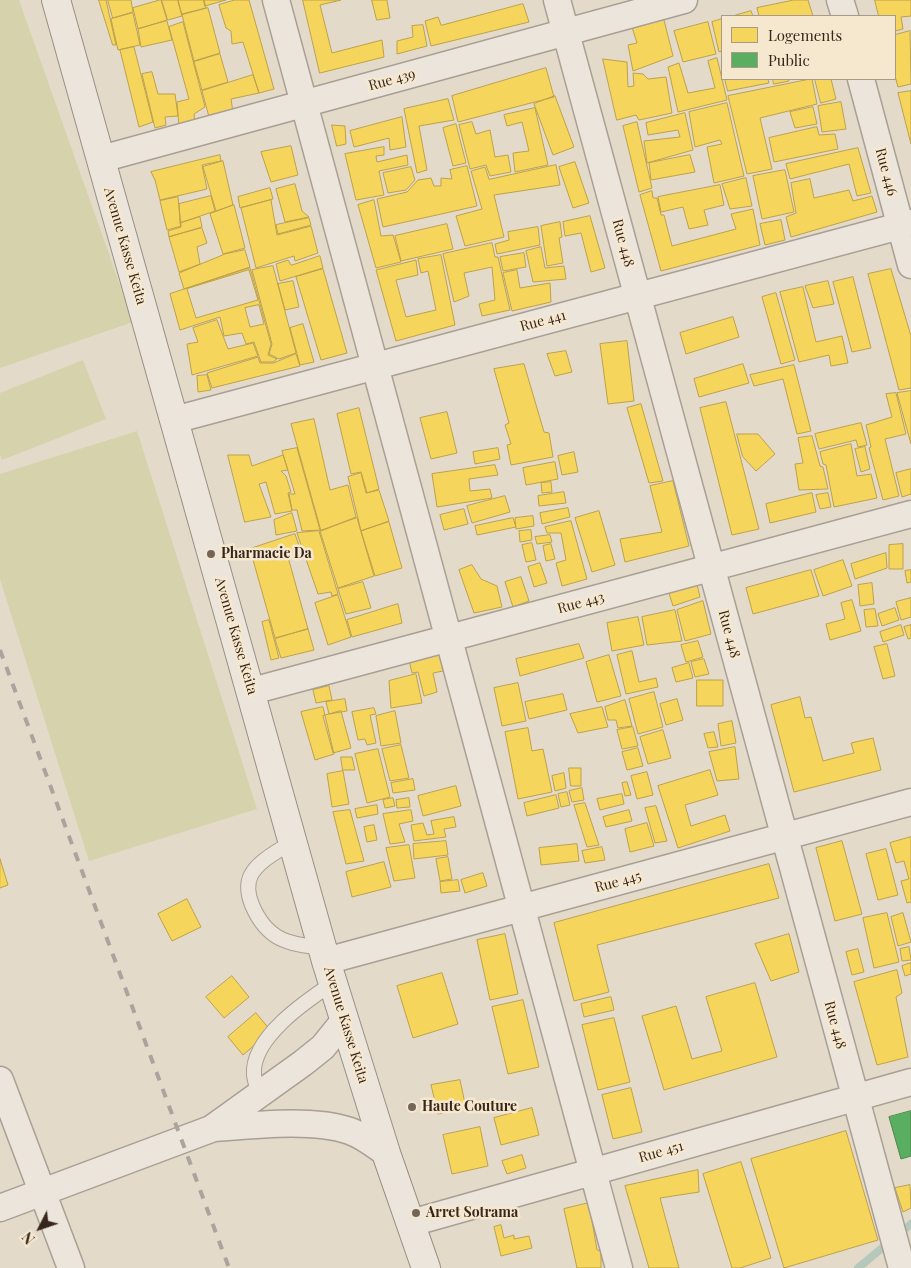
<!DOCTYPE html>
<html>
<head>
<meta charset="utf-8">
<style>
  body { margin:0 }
  #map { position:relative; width:911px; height:1268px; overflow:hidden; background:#e4daca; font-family:"Playfair Display",serif }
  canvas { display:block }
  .legend { position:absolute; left:721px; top:15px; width:175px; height:65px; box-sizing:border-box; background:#f6e7cf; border:1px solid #a99a87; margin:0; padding:6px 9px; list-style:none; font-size:15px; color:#36271c }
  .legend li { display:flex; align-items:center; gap:10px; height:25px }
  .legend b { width:25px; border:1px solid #a99a87 }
  .north { position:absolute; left:15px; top:1203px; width:50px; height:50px; -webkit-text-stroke:4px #f6e7cf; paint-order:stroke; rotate:229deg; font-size:14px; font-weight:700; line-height:20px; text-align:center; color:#36271c }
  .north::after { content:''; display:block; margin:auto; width:18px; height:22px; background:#36271c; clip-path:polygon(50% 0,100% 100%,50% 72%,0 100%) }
</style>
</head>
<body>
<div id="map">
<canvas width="911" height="1268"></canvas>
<ul class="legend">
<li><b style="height:14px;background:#f6d55c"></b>Logements</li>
<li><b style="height:14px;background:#5aae61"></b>Public</li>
</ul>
<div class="north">N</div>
</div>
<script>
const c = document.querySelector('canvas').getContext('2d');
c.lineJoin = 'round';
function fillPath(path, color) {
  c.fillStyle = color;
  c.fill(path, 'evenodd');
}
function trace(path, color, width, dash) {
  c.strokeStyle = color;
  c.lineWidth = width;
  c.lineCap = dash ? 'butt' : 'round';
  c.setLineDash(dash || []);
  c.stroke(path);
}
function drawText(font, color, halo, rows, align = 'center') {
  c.font = font + ' "Playfair Display",serif';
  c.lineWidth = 5;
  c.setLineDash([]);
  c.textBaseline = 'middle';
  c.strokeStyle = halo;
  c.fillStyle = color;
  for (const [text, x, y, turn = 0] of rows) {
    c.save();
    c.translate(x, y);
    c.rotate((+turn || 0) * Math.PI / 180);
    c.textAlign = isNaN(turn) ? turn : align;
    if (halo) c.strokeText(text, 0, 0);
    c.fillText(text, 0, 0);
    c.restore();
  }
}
const green = new Path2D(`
  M0 0H19L133 322 0 368Z
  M83 360 106 419 2 460 0 454V393Z
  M137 431 257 809 89 861 0 579V474Z`);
const homes = new Path2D(`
  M99 0H106L116 45H113Z
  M108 0H131L133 12 113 18Z
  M161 0 167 20 138 29 133 8Z
  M162 0H178L182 16 168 20Z
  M178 0H204L206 8 182 14Z
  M204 0H226L205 6Z
  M235 0H249L274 89 259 93 243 42 232 44 231 31 226 28 219 5Z
  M303 0H341L320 5 332 53 382 40 384 57 320 73Z
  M372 0H387L390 18 377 20Z
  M794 0H808L813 16H759L757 8Z
  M875 0H911V16L901 17 903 29 895 31V16H879Z
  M523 4 529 22 431 46 425 21 438 17 441 25Z
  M208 8 220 53 194 61 182 15Z
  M751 11 753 16H733Z
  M133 13 140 45 118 50 111 19Z
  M663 16 673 56 633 71 628 45 637 43 631 24Z
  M722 19V51L719 52 712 22Z
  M167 21 172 40 141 47 138 29Z
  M183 22 205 107 194 114 195 124 179 127 177 102 189 99 169 27Z
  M708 22 716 54 683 62 674 31Z
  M423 25 427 46 397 54V41L413 37 412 26Z
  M910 31 911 84 898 87 895 76V35Z
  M134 47 153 122 139 127 120 50Z
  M220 54 228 82 202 90 194 62Z
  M717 58 727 100 678 112 668 67 679 63 688 93 715 88 708 61Z
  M603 59 627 62 628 87 634 86 633 73 643 74 648 79 666 77 672 113 639 120 636 115 617 120Z
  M546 68 554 97 458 122 452 96Z
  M152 72 158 94H175L178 116 165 117 166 125 155 128 142 74Z
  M253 75 259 93 231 99 233 112 209 117 202 91Z
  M725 79H768L769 83 728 91Z
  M773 79H788L789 81 774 84Z
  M812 79 817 104 760 118 772 169 747 174 728 96Z
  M815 79H831L836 99 821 103Z
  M911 91V144L898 93Z
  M555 96 574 147 553 155 534 104Z
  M448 99 454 120 419 126 427 170 417 173 404 109Z
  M841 102 846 129 822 132 818 106Z
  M727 103 744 176 714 183 707 147 722 144 720 140 695 147 689 112Z
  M813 107 817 124 795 128 790 112Z
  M535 108 548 165 515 172 513 153 529 151 522 122 507 126 504 115Z
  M685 113 693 150 647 163 644 141 680 137 678 130 648 135 646 123Z
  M402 117 406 147 390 150 389 138 354 147 350 131Z
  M472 122 476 134 490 130 495 157 508 155 511 172 490 176 486 165 470 169 459 125Z
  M637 122 652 188 639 192 623 126Z
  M456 124 466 163 453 166 443 128Z
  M332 125 345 126 346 144 337 146Z
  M817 127 819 135 835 134 838 149 774 162 769 138Z
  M291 146 298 175 271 182 261 152Z
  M384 147V155L376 156 377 162 407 155 408 165 379 171 384 195 356 200 345 154Z
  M858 148 871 193 857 196 849 164 790 179 786 164Z
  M220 155 221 161 202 165 207 189 160 200 155 180 151 172Z
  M690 155 695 172 651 180 649 163Z
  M223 161 233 205 216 211 203 167Z
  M575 162 589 203 573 208 559 167Z
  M556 165 560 185 494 195 504 237 465 246 456 216 482 209 471 171 485 167 489 179Z
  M467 166 477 206 383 227 377 199 407 192 418 180 431 178 434 186H441V178L452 179 450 170Z
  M411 167 415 180 406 190 388 193 383 173Z
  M785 170 794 212 762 219 753 176Z
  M746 178 752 206 730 209 722 184Z
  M810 179 814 198 849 190 853 201 872 196 877 212 791 237 786 217 796 213 791 183Z
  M295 184 302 211 309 217 285 222 276 189Z
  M720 185 724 205 704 210 708 225 689 229 683 207 661 212 658 197Z
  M270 188 273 199 240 208 238 197Z
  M652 191 653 198H657L661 215H664L672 246 736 229 731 214 753 209 760 245 661 271 640 195Z
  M211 196 215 211 180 223 179 204Z
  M178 197 181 226 167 230 160 201Z
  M271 200 277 235 311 226 318 253 295 261 294 256 256 268 241 208Z
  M374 200 381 236 393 235 401 262 376 268 358 205Z
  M234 205 245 248 223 254 210 214Z
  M590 216 605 268 591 272 581 233 565 236 563 222Z
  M200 217 202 227 169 237 168 231 181 227 180 223Z
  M309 218 311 225 278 234 276 225Z
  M781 220 785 240 765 245 760 224Z
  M560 222 562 237 559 238 563 263 547 266 541 226Z
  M447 224 453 249 401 261 395 236Z
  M538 227 540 245 497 254 495 244 509 240 508 232Z
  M202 228 207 243 197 247 200 264 179 272 169 237Z
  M492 243 495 257H498L510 310 482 316 479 304 495 300 492 267 464 273 469 296 454 302 443 254Z
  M541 247 545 268 564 266 566 279 533 282 526 251Z
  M245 250 250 267 184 289 179 273 225 254Z
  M524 253 526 267 503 271 500 257Z
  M441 255 455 325 396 341 376 270 416 260 418 275 396 280 406 317 436 310 428 271 421 273 418 259Z
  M320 256 323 268 280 281 276 264 288 260 291 265Z
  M273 266 296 353 279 359 269 354 272 344 252 270Z
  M250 268 271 344 268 355 277 359 273 362H261L254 342 246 344 242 333 224 336 220 317 180 330 170 294ZM249 270 258 300 196 318 187 289ZM259 305 264 324 250 327 245 308Z
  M323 269 347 353 321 360 296 277Z
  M891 269 911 336V388L899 390 868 274Z
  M517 270 520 288 550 283 551 302 512 311 503 273Z
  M853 277 871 348 852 352 833 282Z
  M293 281 299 307 285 310 278 284Z
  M828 281 834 304 813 308 805 286Z
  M803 287 816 342 842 336 848 363 831 366 829 355 799 362 780 292Z
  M776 293 795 360 781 364 762 297Z
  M733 317 739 337 686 354 680 333Z
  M217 320 228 349 253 343 258 356 192 375 187 344 198 342 193 328Z
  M303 324 314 362 300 365 290 328Z
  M627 341 634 401 608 404 600 344Z
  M566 351 572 372 555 376 547 354Z
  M296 354 300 366 212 388 207 373 258 357 260 363H273Z
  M524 364 544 432 549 433 553 457 511 465 507 445 511 444 505 425 509 423 494 369Z
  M743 364 749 383 699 397 694 379Z
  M794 365 811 431 797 434 783 379 754 386 750 375Z
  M207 375 211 390 198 392 197 376Z
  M911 391V444L897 393Z
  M896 393 906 434 885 439 899 496 883 500 869 448 871 447 866 425 892 417 886 394Z
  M726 402 759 529 732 535 700 408Z
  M641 404 663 481 649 483 627 408Z
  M359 408 379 489 367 493 361 472 351 474 337 414Z
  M447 412 457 453 431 459 420 418Z
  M314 419 330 490 348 485 356 517 321 531 291 424Z
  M861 423 867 445 858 447 856 440 819 449 815 434Z
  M737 434H758L775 454 756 471 743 457Z
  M812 436 820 466 823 467 828 489 799 490 795 464 803 463 798 438Z
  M851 444 857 476 871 474 877 498 834 507 826 465 823 464 820 452Z
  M865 447 870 469 861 472 855 449Z
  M297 448 320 530 302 531 297 510H292L289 494H295L282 451Z
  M498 448 500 459 475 464 473 452Z
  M574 452 578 472 562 475 558 456Z
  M228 455H249L252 466 283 455 288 470 281 471 286 476 291 492 288 493 292 511 275 514 266 482 259 484 271 517 245 522Z
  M555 462 558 479 526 485 523 468Z
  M495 465 498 475 469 479 470 491 490 489 492 498 437 507 432 474Z
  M911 469V494L902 497 896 473Z
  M361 473 366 493 379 490 389 521 361 531 348 477Z
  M673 481 689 546 625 562 620 539 662 532 650 486Z
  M551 482 552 492 542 493 541 483Z
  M564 492 566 503 539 506 538 496Z
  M812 493 816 512 770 523 766 504Z
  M828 493 831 507 820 509 816 495Z
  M505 496 510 512 472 523 467 506Z
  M568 508 570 517 542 524 540 513Z
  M464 509 468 524 444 530 440 515Z
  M599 511 615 565 592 572 575 518Z
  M292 513 297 531 276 535 274 520Z
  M533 516 534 526 516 529 515 518Z
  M357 518 374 576 338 588 320 531Z
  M513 518 516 527 477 535 475 526Z
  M571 521 587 579 562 586 556 563 566 560 561 533H547L545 527Z
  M389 522 402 568 375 576 361 531Z
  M531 530 532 540 520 542 519 531Z
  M319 531 338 594 332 596 331 592 318 594 297 533Z
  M295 534 302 554 288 557 308 629 275 638 250 549Z
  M550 535 552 542 537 544 535 537Z
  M532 543 536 560 526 562 522 545Z
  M551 544 555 559 546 561 543 546Z
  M903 544V569H889V545Z
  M886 553 887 568 855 579 851 564Z
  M843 560 852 586 823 596 814 570Z
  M540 563 547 583 534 587 528 567Z
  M472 565 481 579 497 586 502 607 474 613 459 570Z
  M811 570 819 596 753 614 746 588Z
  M911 570V582L907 583 905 571Z
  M521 577 529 601 513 607 505 582Z
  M696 580 700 597 673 606 667 587Z
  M363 582 371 608 346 614 338 589Z
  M872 583 874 604 860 606 858 585Z
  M338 595 351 637 328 645 315 603Z
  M911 598V617L901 620 896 602Z
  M852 600 861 631 830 640 826 624 845 619 841 603Z
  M703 601 711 634 685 641 677 610Z
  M398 604 402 623 352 637 347 620Z
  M895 608 899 620 882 626 878 614Z
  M875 609 878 626 866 627 864 610Z
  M675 610 682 641 647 645 642 617Z
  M638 617 644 645 612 651 607 623Z
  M269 620 279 658 271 660 262 622Z
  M901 625 904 635 883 642 880 632Z
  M911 625V638L908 639 904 627Z
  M308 629 314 650 281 658 275 639Z
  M698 641 703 657 686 662 681 645Z
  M579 644 584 658 520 676 516 659Z
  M887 644 895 676 883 679 874 647Z
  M632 651 639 682 656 678 658 687 626 694 617 655Z
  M439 652 443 671 433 673 437 692 424 696 418 672 412 673 409 660Z
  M609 655 621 696 597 702 586 662Z
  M704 659 709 674 695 677 691 662Z
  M689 663 693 678 676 682 672 668Z
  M416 674 422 703 391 708 389 681Z
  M697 680H723V706H697Z
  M518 683 526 721 502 726 494 688Z
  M329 686 332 700 316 703 313 690Z
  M654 692 663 727 638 734 629 699Z
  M563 694 567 710 529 719 525 702Z
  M800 697 805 718 811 717 823 761 854 753 851 743 873 738 881 770 794 792 771 705Z
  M345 699 347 711 329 714 326 702Z
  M677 699 683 720 666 725 660 704Z
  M625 700 632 726 618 728 616 720H608L605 707Z
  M323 707 334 754 315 760 301 712Z
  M602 707 608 727 578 733 570 714Z
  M374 708 376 714 370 715 376 743 367 745 365 739 358 740 352 712Z
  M341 711 351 748 333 753 323 716Z
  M395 711 401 743 381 746 376 716Z
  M732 721 736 743 721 746 718 724Z
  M633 727 638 746 622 749 617 730Z
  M528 728 532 751 543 749 552 792 518 799 505 732Z
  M663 730 671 758 648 764 640 737Z
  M714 732 718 747 708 748 704 734Z
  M401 745 409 778 390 781 382 749Z
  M735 747 739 779 717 781 709 752Z
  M638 748 643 766 627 770 622 752Z
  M378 749 390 797 367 803 355 754Z
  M341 757H352L355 770H343Z
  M569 768H581V786H571Z
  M710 770 718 795 685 805 691 826 725 815 730 831 678 848 658 786Z
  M343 771 349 804 332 807 327 774Z
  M647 772 653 795 637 799 631 776Z
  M564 773 566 788 555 791 552 776Z
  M413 779 415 790 393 793 391 783Z
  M627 782 631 795 625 796 622 783Z
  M456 786 461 806 423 816 418 796Z
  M582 788 584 800 572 802 569 791Z
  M567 792 570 805 561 807 558 794Z
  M622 794 624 804 600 810 597 799Z
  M556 795 559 808 527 816 524 803Z
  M393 798 395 806 385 808 383 800Z
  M409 798 410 807 397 808 396 800Z
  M585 803 599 845 587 847 574 805Z
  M377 805 378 814 357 818 355 809Z
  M656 806 667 841 655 843 645 808Z
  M350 810 364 861 346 864 333 812Z
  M411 810 413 821 399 824 405 842 390 844 383 814Z
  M629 810 632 821 606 827 603 817Z
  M454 817 456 827 444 829 446 837 414 841 411 825 423 823 427 835 434 834 431 821Z
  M647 823 654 846 630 852 625 829Z
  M374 825 377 840 367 842 364 827Z
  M911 837V902L907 903 901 881 909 879 904 861 896 863 890 843Z
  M446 841 448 855 414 859 413 844Z
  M842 841 862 914 835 921 816 848Z
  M577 844 579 861 541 865 539 848Z
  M409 845 415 878 394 881 386 848Z
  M602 847 605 860 585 863 582 851Z
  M886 849 898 895 878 900 866 854Z
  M448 857 452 879 440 881 436 859Z
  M0 859 8 885 0 888Z
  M384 862 391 887 352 897 346 872Z
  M769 864 779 898 597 945 609 992 574 1001 554 923Z
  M483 873 487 886 465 893 461 880Z
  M458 880 460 891 441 893 440 882Z
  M187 899 201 927 172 941 158 914Z
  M887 913 899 962 874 968 863 918Z
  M903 913 911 942 898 946 891 917Z
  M505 934 518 994 490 1000 477 940Z
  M789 934 799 972 771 981 755 944Z
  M909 947 911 960 902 961 900 949Z
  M858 949 864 972 852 975 846 952Z
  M911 963V974L905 976 902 966Z
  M897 970 902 993 896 997 908 1057 877 1065 854 982Z
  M442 973 458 1024 413 1038 397 986Z
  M232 976 249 997 224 1018 206 997Z
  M755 983 777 1057 664 1090 642 1016 676 1006 692 1059 722 1051 706 997Z
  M611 997 614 1010 584 1017 581 1004Z
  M523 1000 539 1067 508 1074 492 1007Z
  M256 1013 271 1031 243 1055 228 1037Z
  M614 1018 630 1082 598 1090 582 1025Z
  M460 1080 466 1108 438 1114 431 1085Z
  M631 1088 642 1132 613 1139 602 1095Z
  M532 1108 539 1135 501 1145 494 1118Z
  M480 1127 488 1166 452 1174 443 1135Z
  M846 1131 878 1240 784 1268 751 1159Z
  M522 1155 526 1168 507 1174 502 1161Z
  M741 1162 771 1258 740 1268H732L703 1174Z
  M698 1170 699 1192 660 1198 679 1268H649L625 1186Z
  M910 1185 911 1208 903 1212 895 1188Z
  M589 1203 597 1250 601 1251V1268H577L564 1209Z
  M501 1225 504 1238 514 1235V1239L529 1236 532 1248 501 1256 494 1227Z`);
const public = new Path2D(`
  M911 1111V1156L901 1159 889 1117Z`);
const stream = new Path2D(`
  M858 1268 911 1224`);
const lane = new Path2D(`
  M293 841C279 851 259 860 251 875 246 885 248 895 252 905 267 940 287 944 323 948
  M259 1094C257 1088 255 1082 254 1075 251 1038 306 1001 333 983`);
const street = new Path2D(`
  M276 0 619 1268
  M557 0 902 1268
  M840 0 845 16
  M861 79 911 265
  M101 159 684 0
  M174 420 911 223
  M252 691 911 514
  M326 961 911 802
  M0 1080 71 1268
  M215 1128C253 1125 314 1118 350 1131 364 1136 375 1145 386 1153
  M0 1208 211 1129 303 1063 323 1047 344 1021
  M411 1223 911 1082`);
const secondary = new Path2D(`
  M56 0 326 961 386 1153 426 1268`);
const rail = new Path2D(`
  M0 650 229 1268`);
const markers = [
  [211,554,5,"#736659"],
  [412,1107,5,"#736659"],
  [416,1213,5,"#736659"]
];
const streetNames = [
  ["Rue 439",392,80,-15],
  ["Rue 446",886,172,75],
  ["Rue 448",623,243,75],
  ["Avenue Kasse Keita",125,246,74],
  ["Rue 441",543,321,-15],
  ["Rue 443",581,603,-15],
  ["Rue 448",729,634,75],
  ["Avenue Kasse Keita",236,636,74],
  ["Rue 445",618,882,-15],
  ["Avenue Kasse Keita",346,1025,73],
  ["Rue 448",835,1025,75],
  ["Rue 451",661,1152,-16]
];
const poiNames = [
  ["Pharmacie Da",221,554],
  ["Haute Couture",422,1107],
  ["Arret Sotrama",426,1213]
];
fillPath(green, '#d6d2ac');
fillPath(homes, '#f6d55c');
trace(homes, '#bca149', 1);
fillPath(public, '#5aae61');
trace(public, '#4f864c', 1);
trace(stream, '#b6c8bb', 8);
trace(lane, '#a99f94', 16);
trace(street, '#a99f94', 29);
trace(secondary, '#988f84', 30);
trace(lane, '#ece5dc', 14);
trace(street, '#ece5dc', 26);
trace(secondary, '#ece5dc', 28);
trace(rail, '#aaa49d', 4, [9, 9]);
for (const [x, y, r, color] of markers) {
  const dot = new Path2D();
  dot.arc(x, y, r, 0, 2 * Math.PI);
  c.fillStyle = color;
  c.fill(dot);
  trace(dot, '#f6e7cf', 2);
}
drawText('14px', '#36271c', '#f6e7cf', streetNames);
drawText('bold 14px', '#36271c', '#f6e7cf', poiNames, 'left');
</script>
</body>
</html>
